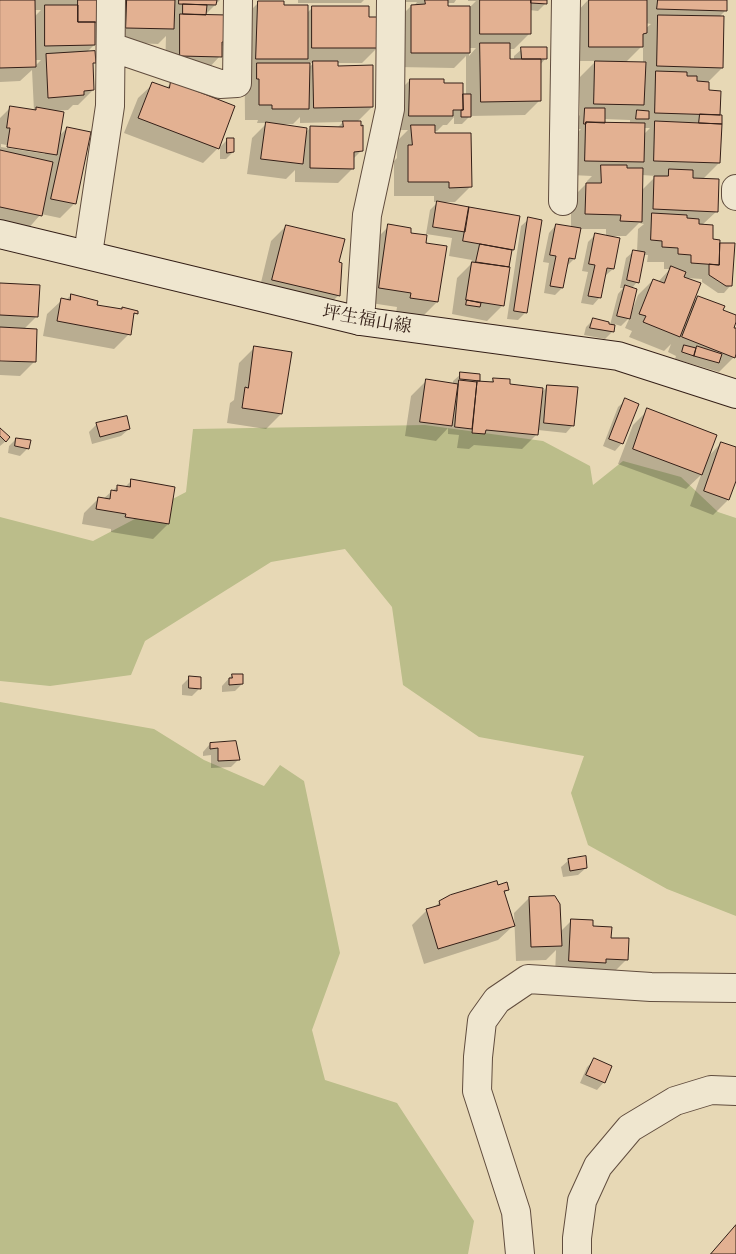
<!DOCTYPE html>
<html>
<head>
<meta charset="utf-8">
<style>
  body { margin:0 }
  canvas { display:block; background:#e7d8b5 }
</style>
</head>
<body>
<canvas width="736" height="1254"></canvas>
<script>
const c = document.querySelector('canvas').getContext('2d');
c.lineJoin = 'round';
function fillPath(path, color) {
  c.fillStyle = color;
  c.fill(path, 'evenodd');
}
function trace(path, color, width, dash) {
  c.strokeStyle = color;
  c.lineWidth = width;
  c.lineCap = dash ? 'butt' : 'round';
  c.setLineDash(dash || []);
  c.stroke(path);
}
function drawText(font, color, halo, rows, align = 'center') {
  c.font = font + ' "EB Garamond","Noto Serif JP",serif';
  c.lineWidth = 4.5;
  c.setLineDash([]);
  c.textBaseline = 'middle';
  c.strokeStyle = halo;
  c.fillStyle = color;
  for (const [text, x, y, turn = 0] of rows) {
    c.save();
    c.translate(x, y);
    c.rotate((+turn || 0) * Math.PI / 180);
    c.textAlign = isNaN(turn) ? turn : align;
    if (halo) c.strokeText(text, 0, 0);
    c.fillText(text, 0, 0);
    c.restore();
  }
}
const green = new Path2D(`
  M425 425 543 441 590 466 593 485 623 461 681 477 718 512 736 518V916L667 889 588 845 571 793 584 756 479 737 403 685 392 607 345 549 271 562 145 641 131 675 50 686 0 681V517L93 541 186 492 193 429Z
  M0 702 154 729 204 760 264 786 280 765 304 781 340 953 312 1030 325 1080 397 1103 474 1221 468 1254H0Z`);
const shadow = new Path2D(`
  M0 0H84L97 22 94 25V45L87 52 94 62 92 65 93 90 78 105H73L68 110 56 111 58 137 67 128 75 203 60 218 41 214 26 231 0 225V118L11 107 34 111 32 70 20 81 0 82ZM34 10H41L34 17ZM35 60H41L35 66ZM1 144 45 152V154L1 147Z
  M111 0H220L204 16 226 42 221 47 220 56 206 71H165L166 36 158 44 112 42Z
  M298 0H364L361 3H298Z
  M403 0H456L454 3H447V7H470L476 1H468V0H546V3L538 11 529 10V34L514 49H509V60H514V56L522 49 546 58 540 65V100L525 115 470 116 462 124H454V117L447 125H443L437 131H433L470 187 455 202H441L513 250 510 253 502 306 487 321 452 314 457 278 470 265 472 260 449 256 452 238 426 234 430 210 438 202H434V196H394V161L397 158V141L408 130H395V95L410 80 443 84 462 95H466V56L454 68 397 67 396 21 411 6H414L417 2H403ZM469 48H476L469 56Z
  M588 0H726V10L719 17 722 68 708 82V92L719 163 702 180 717 211 702 225 712 241 719 246 721 244 731 285 724 293H718L702 282V279L686 278 691 304 698 297 722 311 736 317 732 328 736 330V351L734 357 719 372 675 359 676 356 668 352 671 344 664 351 629 337 632 331 625 328 630 317 621 326 614 324 612 332 605 339 584 335 586 327 593 320 610 325 618 294 623 288H620L626 258 634 251 637 252 638 229 644 224 639 223 626 236H608L613 269 605 276 600 297 593 305 581 303 588 272 582 271 588 242 596 234 606 236V229H579L574 259 566 267 562 288 555 295 544 293 549 263 543 262 549 233 556 225 571 228V199L587 183V181L592 176 571 175 572 138 581 129H578V117L580 115V77L596 61H574L575 14ZM645 23 651 24 645 29ZM643 45V63H625ZM604 119 630 120V124H604ZM644 128H650L643 135ZM642 175 656 176 642 190ZM644 255H648L647 262H664V269H670L658 282 653 280 638 295 632 311 631 310 632 288 637 282Z
  M259 2 283 6 307 13 313 7 368 18 377 48 362 63H336L337 67 372 107 357 122 361 151 353 159V168L338 183 295 182V170L286 179 247 174 252 138 267 123H257L258 120H245L244 17ZM308 63H314L308 68ZM300 117V123L343 122 337 128 311 127 305 133 280 125V124H293Z
  M172 83 218 148 203 163 124 133 138 98 153 84 166 88Z
  M227 140 233 152 226 159H220V147Z
  M529 219 526 312 518 320 507 319 521 226Z
  M286 226 340 264 338 296 323 310 258 295 271 241Z
  M389 226 409 234 424 244 437 302 422 317 396 313 397 307 364 302 374 241Z
  M0 284 38 286 36 317 24 329 35 361 20 376 0 375V362H22V360L0 359Z
  M71 295 96 306 136 313 132 317 129 334 114 349 43 336 47 314 62 300H66Z
  M254 348 290 353 281 414 266 429 227 423 230 403 234 400 239 363Z
  M461 374 478 381 477 382 489 383 494 379 508 385 542 392 548 386 573 425 566 433 538 430 537 434 522 449 474 445 469 449 457 448 459 435 448 434V428L436 441 405 436 411 396 426 381 453 384V381Z
  M626 400 622 443 615 451 603 446 618 407Z
  M648 410 708 457 721 443 736 449V478L728 500 713 515 690 506 701 475 686 489 618 464 633 425Z
  M97 424 129 429 121 436 92 444 89 432Z
  M0 429 6 441 0 446Z
  M16 439 28 448 20 456 8 453 9 446Z
  M132 480 168 524 153 539 111 532V529L82 524 84 513 99 498 103 499 118 486 125 487Z
  M232 675 242 684 235 691 222 692V686Z
  M189 678 200 688 192 696 182 695V685Z
  M235 743 239 759 231 767 211 768V755L203 756V752L210 744Z
  M569 860 586 868 578 875 563 877 561 867Z
  M508 890 503 894 513 926 498 940 424 964 412 925 427 910 433 908 440 902Z
  M529 898 560 932 572 920 592 927 627 959 612 974 555 976 556 950 546 960 516 961 514 913Z
  M594 1060 604 1082 597 1090 580 1083 587 1067Z
  M736 1225V1254H710Z`);
const building = new Path2D(`
  M0 0H35L36 67 0 68Z
  M78 0H98V22H78Z
  M127 0H175L174 29 126 28Z
  M179 0H217L216 5 179 4Z
  M425 0H448V6H470V53H411V5L425 4Z
  M480 0H531V34H480Z
  M531 0H547V4L531 3Z
  M589 0H647V33L643 34V47H589Z
  M658 0H727V11L657 9Z
  M258 1H284V5H308V59H256Z
  M183 4 207 5 206 15 183 14Z
  M45 5H78V22H95V45L45 46Z
  M312 6H369V17H378V48H312Z
  M180 14 228 15 227 42H222V57L180 56Z
  M658 15 724 16 723 68 657 66Z
  M480 43H510V59H541V101L481 102Z
  M521 47H547V59H522Z
  M95 51 96 63H93L94 90 84 91V95L48 98 46 54Z
  M313 61H338V66L373 65V107L314 108Z
  M595 61 646 62 644 105 594 104Z
  M257 63H310L309 109H272V105H259V79H257Z
  M656 71 687 72V76H697V81L709 82V90L721 91 720 115 655 113Z
  M410 79H444V83H463V110H453V116H409Z
  M171 81 235 106 219 149 138 118 152 82 169 88Z
  M463 94H471V117H461V110H463Z
  M10 106 36 110V107L64 112 57 155 7 147 10 128H7Z
  M585 108H605V123L586 122V124H584Z
  M637 110 649 111V119H636Z
  M700 114 722 115V124L699 123Z
  M343 121H361V126L363 125V151L354 152V169L310 168V126L343 127Z
  M655 121 722 124 720 163 654 161Z
  M266 122 307 128 303 164 261 159Z
  M586 122 645 123 644 162 585 161Z
  M411 125H435V133H471L472 187 449 188V182H408V145H412Z
  M67 127 91 132 76 204 51 199Z
  M227 138H234V152L227 153Z
  M0 150 53 162 42 216 0 207Z
  M601 165H627V168H643L642 222 620 221 621 215 585 214 586 183H601Z
  M669 169 693 170V178L719 179 718 212 653 209 654 176H668Z
  M437 201 469 207 465 232 433 227Z
  M469 207 520 216 514 250 463 241Z
  M652 213 687 215V218L699 219V224L713 225V239L720 240 719 265 691 263V255L678 254V248L662 247V241L651 240Z
  M528 217 542 220 527 313 514 311Z
  M388 224 411 228V233L427 235 426 243 447 246 438 302 410 298 411 293 379 288Z
  M556 224 581 228 575 259 569 258 563 288 550 286 556 256 550 255Z
  M286 225 345 239 339 262 342 263 340 296 272 280Z
  M595 233 620 238 614 269 607 268 601 298 588 296 595 265 589 264Z
  M720 243H735L732 286H726L709 275V264L719 265Z
  M480 244 512 250 509 267 476 262Z
  M633 250 645 252 639 283 627 280Z
  M472 262 510 267 504 306 466 300Z
  M671 266 686 272 684 277 701 283 680 337 643 322 646 316 639 314 653 279 664 283Z
  M0 283 40 285 38 317 0 315Z
  M625 285 637 289 630 319 617 316Z
  M71 294 98 301 97 305 122 309V307L138 311V314L134 313 131 335 57 321 61 298 70 300Z
  M698 296 725 306 723 310 736 315V322L734 328H736V354L735 358 682 337Z
  M467 300 481 303 480 307 466 305Z
  M593 318 609 322V324L615 325 614 332 590 328Z
  M0 327 37 329 36 362 0 361Z
  M684 345 696 348 694 356 682 352Z
  M254 346 292 352 282 414 242 408 245 387 248 388Z
  M697 346 722 354 719 363 694 356Z
  M460 372 480 374V381L460 379Z
  M493 378 510 379V384L543 388 538 435 486 430 485 434 472 433 477 381 493 382Z
  M426 379 458 384 452 426 420 422Z
  M459 380 477 382 472 429 455 427Z
  M547 385 578 387 574 426 544 423Z
  M625 398 639 404 623 444 609 439Z
  M647 408 717 435 702 475 633 449Z
  M127 416 130 429 100 437 96 423Z
  M0 428 10 437 6 442 0 436Z
  M16 438 31 440 29 449 15 446Z
  M721 442 736 447V481L729 500 704 491Z
  M131 479 175 487 169 524 125 517 126 514 96 509 98 497 110 499 111 490 117 491V485L130 487Z
  M232 674H243V684L229 685V678H232Z
  M189 676 201 677V689L189 688Z
  M236 741 240 760 218 761V748L210 749V743Z
  M586 856 587 868 570 871 568 859Z
  M497 881 498 885 507 882 509 890 504 891 515 926 438 949 426 909 440 905 439 901 450 895Z
  M555 896 560 904 562 946 531 947 529 897Z
  M571 919 593 920V926L612 927 611 938H629L628 960 606 959V963L569 961Z
  M594 1058 612 1066 605 1083 586 1075Z
  M736 1225V1254H711Z`);
const minor = new Path2D(`
  M111 47 220 84 237 83 238 0
  M736 196V189
  M563 201 566 0
  M88 254 110 106 111 0
  M360 321 367 215 390 109 391 0
  M520 1254 516 1212 477 1091 478 1057 482 1021 497 1000 528 979 651 987 736 988`);
const tertiary = new Path2D(`
  M577 1254V1238L582 1201 598 1166 630 1128 675 1101 711 1090 736 1091`);
const secondary = new Path2D(`
  M0 234 360 321 618 356 736 394`);
const streetNames = [
  ["坪生福山線",367,320,10]
];
fillPath(green, '#bbbd8a');
fillPath(shadow, '#0003');
fillPath(building, '#e3b192');
trace(building, '#341f17', 1);
trace(minor, '#614d3e', 30);
trace(tertiary, '#614d3e', 30);
trace(secondary, '#341f17', 30);
trace(minor, '#efe6cf', 28);
trace(tertiary, '#efe6cf', 28);
trace(secondary, '#efe6cf', 28);
drawText('18px', '#341f17', '#efe6cf', streetNames);
</script>
</body>
</html>
